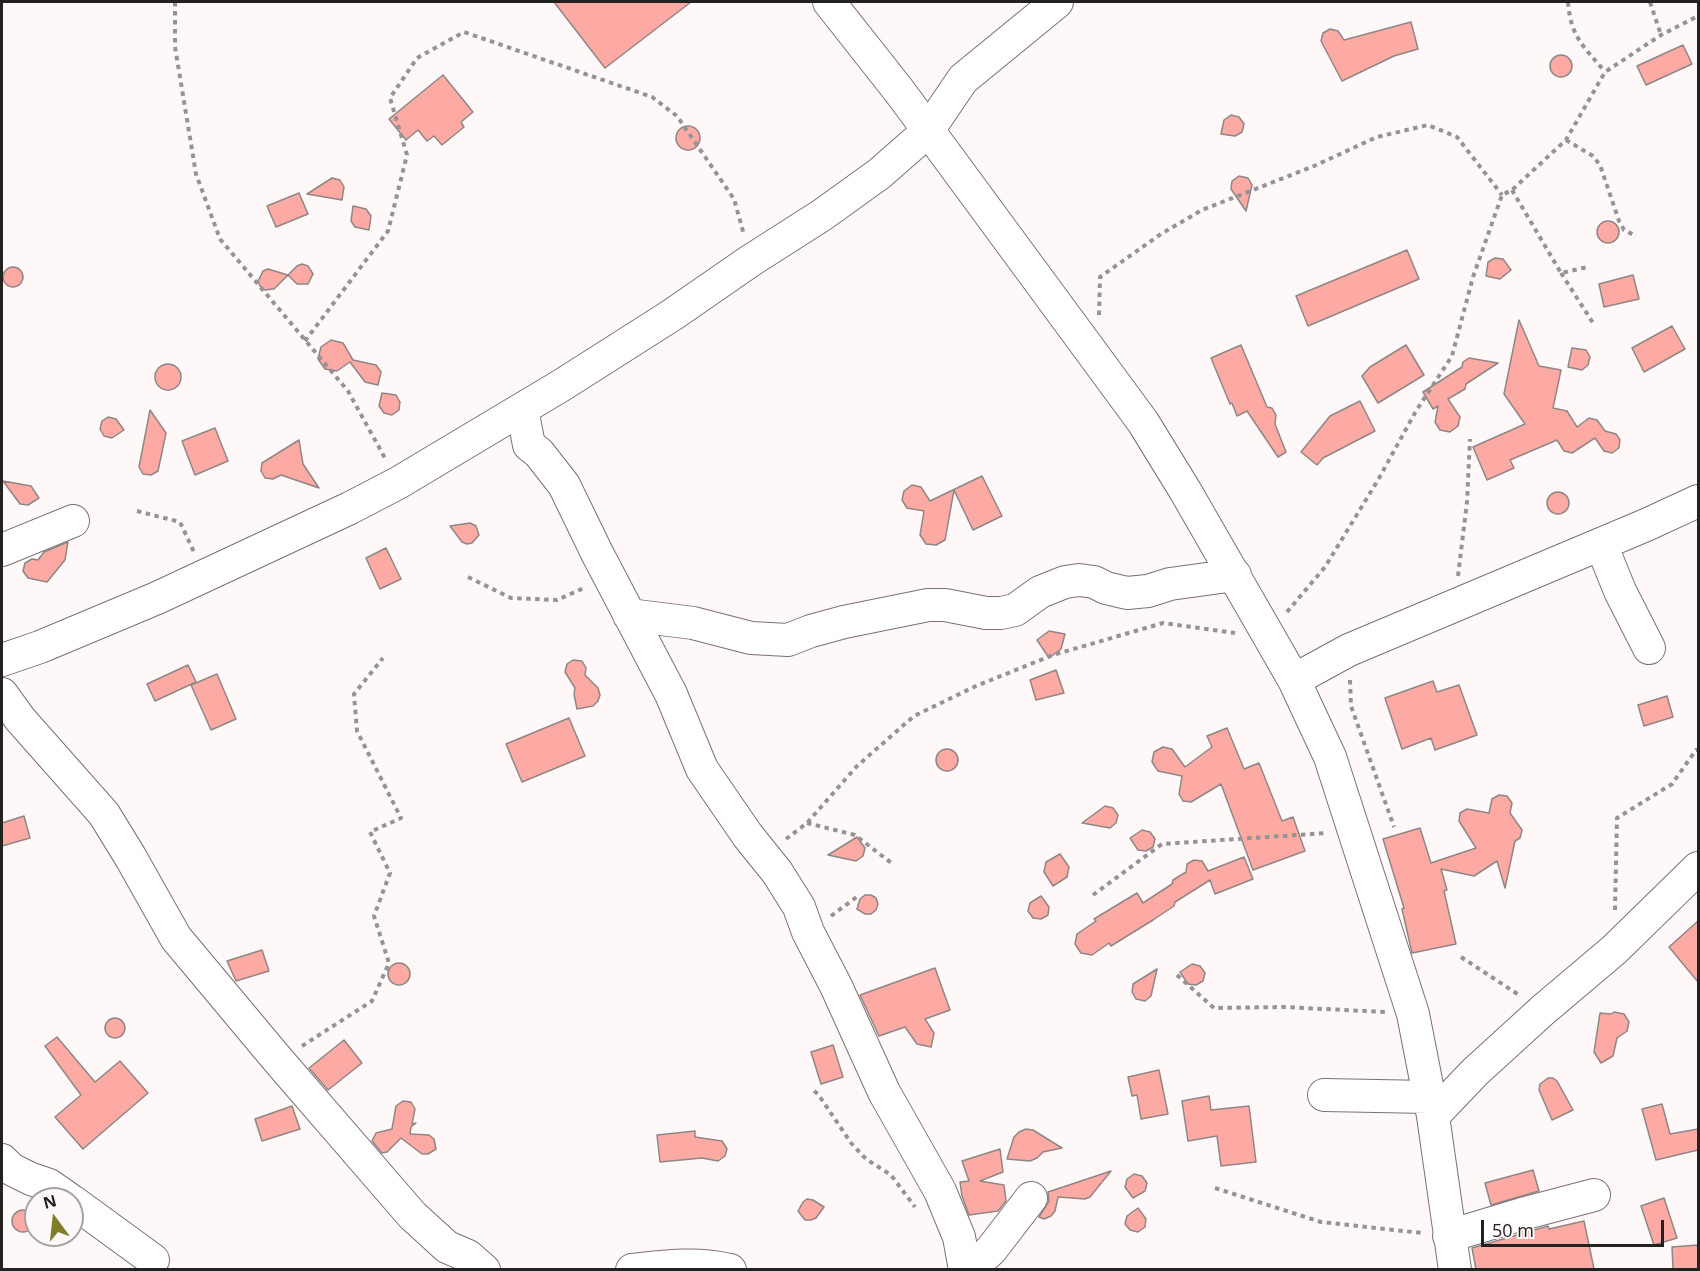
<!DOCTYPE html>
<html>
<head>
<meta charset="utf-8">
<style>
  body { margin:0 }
  #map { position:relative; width:1700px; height:1271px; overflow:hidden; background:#fff8f9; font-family:"Open Sans",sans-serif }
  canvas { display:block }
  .frame { position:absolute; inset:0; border:3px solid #242121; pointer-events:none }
  .north { position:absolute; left:24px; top:1187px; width:60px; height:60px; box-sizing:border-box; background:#fff8f9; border:2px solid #a7a2a3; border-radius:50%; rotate:345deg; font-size:16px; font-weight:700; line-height:24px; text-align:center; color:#242121 }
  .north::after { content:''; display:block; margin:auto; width:21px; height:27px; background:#7e7f28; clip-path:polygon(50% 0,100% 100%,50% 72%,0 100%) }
  .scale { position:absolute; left:1481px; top:1220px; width:183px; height:27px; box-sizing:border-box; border:3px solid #242121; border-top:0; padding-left:8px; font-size:18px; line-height:21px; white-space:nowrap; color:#242121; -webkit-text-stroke:4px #fff8f9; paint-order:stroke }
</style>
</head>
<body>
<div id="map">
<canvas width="1700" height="1271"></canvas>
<div class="frame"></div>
<div class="north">N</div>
<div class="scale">50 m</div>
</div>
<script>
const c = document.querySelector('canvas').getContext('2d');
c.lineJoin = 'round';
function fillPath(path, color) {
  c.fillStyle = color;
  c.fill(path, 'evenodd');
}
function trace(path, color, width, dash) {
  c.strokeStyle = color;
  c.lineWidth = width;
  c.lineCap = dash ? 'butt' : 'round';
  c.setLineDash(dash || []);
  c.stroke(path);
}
const building = new Path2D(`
  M554 2H691L605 68Z
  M1411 22 1418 49 1394 56 1342 81 1321 41 1323 33 1330 29 1338 31 1344 40Z
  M1683 45 1692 64 1646 85 1637 66Z
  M1550 66a11 11 0 1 1 22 0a11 11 0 1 1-22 0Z
  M443 75 473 112 461 122 464 127 442 145 434 136 427 141 418 130 406 140 389 119Z
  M1231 115 1239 117 1244 124 1242 132 1235 136 1221 134 1224 120Z
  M676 138a12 12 0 1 1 24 0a12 12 0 1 1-24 0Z
  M1239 176 1248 178 1252 185 1246 211 1231 189 1232 181Z
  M332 178 340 180 344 187 342 200 307 194Z
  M299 193 308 214 276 227 267 206Z
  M353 206 366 209 371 216 369 230 355 227 351 221Z
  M1597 232a11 11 0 1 1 22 0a11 11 0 1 1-22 0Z
  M1407 250 1419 279 1308 326 1296 296Z
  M1495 258 1503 259 1511 270 1500 279 1486 276 1488 262Z
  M302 264 308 266 313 274 308 284H297L288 275 274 289 264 290 260 286 258 281 263 271 268 269 288 275 297 266Z
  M3 277a10 10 0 1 1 20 0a10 10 0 1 1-20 0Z
  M1633 275 1639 299 1604 307 1599 284Z
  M1519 320 1539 366 1561 370 1553 408 1567 411 1577 427 1589 418 1597 420 1605 431 1616 434 1620 440 1619 448 1612 453 1604 451 1595 438 1572 453 1564 451 1557 440 1510 460 1514 468 1487 480 1473 447 1525 424 1504 394Z
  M1672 326 1685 349 1644 372 1632 348Z
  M331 340 343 343 353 360 376 365 381 372 378 385 365 382 350 362 337 371 325 369 318 359 321 347Z
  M1241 345 1267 407 1272 408 1276 415 1275 424 1286 452 1278 457 1247 411 1237 416 1232 403 1230 404 1211 358Z
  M1406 345 1424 375 1378 403 1362 376 1370 367Z
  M1572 348 1586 350 1590 357 1588 365 1582 370 1568 367Z
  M1469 358 1498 363 1466 384 1465 389 1448 399 1460 417 1458 426 1450 432 1440 430 1435 422 1438 406 1433 409 1423 392 1462 367 1463 362Z
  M155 377a13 13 0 1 1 26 0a13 13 0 1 1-26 0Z
  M382 393 396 395 400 402 399 410 392 415 384 413 379 406Z
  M1360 401 1375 431 1323 458 1317 465 1301 452 1330 416Z
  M150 410 166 433 158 471 151 475 143 474 139 467Z
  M108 417 116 419 124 430 112 438 104 436 100 429 102 421Z
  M215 428 228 461 195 475 182 441Z
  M299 440 303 464 319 488 281 475 273 479 265 478 261 471 262 463Z
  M982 476 1002 516 973 530 954 490 945 540 936 545 926 544 920 535 924 511 907 508 902 500 904 491 912 485 921 487 930 501Z
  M3 481 31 486 39 498 28 505 20 504Z
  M1547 503a11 11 0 1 1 22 0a11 11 0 1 1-22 0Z
  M470 523 476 526 479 535 472 543 467 544 462 542 450 526Z
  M68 542 65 560 47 582 28 578 23 571 25 563 32 559 38 560 44 552Z
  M386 548 401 579 380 589 366 558Z
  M1049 631 1065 634 1061 649 1049 658 1037 640Z
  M573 660 582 661 586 668 585 675 598 688 600 695 598 701 593 706 577 709 574 694 575 688 565 672 567 664Z
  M188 665 196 682 155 701 147 684Z
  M1056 670 1064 693 1036 700 1030 680Z
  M217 674 236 719 211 730 191 685Z
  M1433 681 1437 692 1459 685 1477 735 1435 750 1431 738 1402 749 1385 698Z
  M1667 696 1673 717 1644 726 1638 705Z
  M569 718 585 756 522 782 506 744Z
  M1227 728 1244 769 1259 763 1282 821 1293 817 1305 851 1253 870 1221 784 1191 802 1183 801 1179 794 1182 776 1158 771 1152 762 1154 752 1163 747 1172 749 1185 767 1212 747 1207 736Z
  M936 760a11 11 0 1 1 22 0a11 11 0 1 1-22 0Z
  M1499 795 1507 796 1512 803 1510 813 1522 830 1520 838 1515 841 1505 888 1497 861 1474 876 1441 869 1447 890 1444 891 1456 944 1412 953 1402 909 1404 908 1383 839 1420 828 1431 863 1476 848 1459 821 1460 813 1467 809 1489 813 1492 799Z
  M1105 806 1113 808 1118 815 1116 823 1110 828 1082 823Z
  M24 816 30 838 2 846V823Z
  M1142 830 1150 832 1155 839 1153 847 1146 851 1138 850 1130 838Z
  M857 837 865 848 863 856 856 861 828 855Z
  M1060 854 1069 867 1067 877 1053 886 1044 872 1046 862Z
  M1244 857 1253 879 1215 894 1210 880 1175 902 1174 906 1153 920 1111 946 1109 943 1092 955 1081 953 1075 944 1077 934 1096 921 1094 919 1137 893 1143 903 1172 884 1173 880 1186 872 1187 864 1194 860 1202 861 1208 871Z
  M865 895H871L876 898 878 904 876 910 871 914H865L857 909 860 899Z
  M1041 896 1049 907 1048 915 1041 919 1033 918 1028 911 1030 903Z
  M1698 921V982L1669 947Z
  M262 950 269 971 236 981 227 961Z
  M388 974a11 11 0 1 1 22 0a11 11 0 1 1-22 0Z
  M1192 964 1200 966 1205 973 1203 981 1196 985 1188 984 1180 972Z
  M935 968 950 1010 925 1019 934 1033 931 1047 917 1044 905 1027 879 1036 860 995Z
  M1157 969 1151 996 1145 1001 1136 999 1132 992 1133 984Z
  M1614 1012 1624 1014 1629 1022 1627 1031 1617 1038 1613 1056 1601 1063 1594 1052 1600 1013 1611 1014Z
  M105 1028a10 10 0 1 1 20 0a10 10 0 1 1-20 0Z
  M57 1037 95 1082 120 1061 148 1093 83 1149 55 1117 81 1095 45 1046Z
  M344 1040 362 1063 328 1090 309 1068Z
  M833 1045 843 1077 821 1084 811 1052Z
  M1159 1070 1168 1114 1141 1119 1137 1095 1132 1096 1128 1077Z
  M1548 1078H1553L1557 1081 1573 1110 1552 1120 1539 1090 1540 1084Z
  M1209 1096 1211 1110 1249 1106 1256 1162 1221 1166 1217 1136 1188 1141 1182 1101Z
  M403 1101 411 1102 415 1109 412 1124 416 1123 411 1127 410 1134 429 1135 434 1139 436 1149 428 1154H422L401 1138 387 1152 382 1153 372 1141 376 1133 392 1129 396 1106Z
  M1662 1104 1670 1134 1698 1129V1150L1656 1160 1642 1109Z
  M292 1106 300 1129 262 1141 255 1119Z
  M1026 1129 1033 1130 1062 1148 1043 1152 1037 1158 1030 1161 1007 1159 1014 1137 1019 1132Z
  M695 1131V1137L722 1141 727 1149 725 1156 718 1161 702 1158 660 1162 657 1135Z
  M1000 1149 1003 1172 980 1181 1004 1185 1006 1201 998 1211 969 1215 962 1196 960 1182 969 1181 962 1161Z
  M1533 1170 1539 1191 1491 1205 1485 1183Z
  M1111 1171 1090 1197 1085 1199 1058 1197 1055 1211 1051 1216 1044 1219 1039 1217 1049 1201 1048 1192Z
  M1134 1174 1142 1176 1147 1183 1145 1191 1133 1198 1125 1187 1127 1179Z
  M1664 1198 1677 1238 1654 1245 1641 1206Z
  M807 1199 813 1200 824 1207 816 1218 811 1220H805L798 1211 803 1202Z
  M1138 1208 1146 1219 1145 1227 1138 1232 1130 1230 1125 1224 1127 1216Z
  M12 1221a11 11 0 1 1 22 0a11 11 0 1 1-22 0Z
  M1584 1221 1594 1269H1476L1472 1248 1548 1226 1549 1229Z
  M1698 1245V1269H1673L1672 1247Z`);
const path = new Path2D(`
  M175 2V47L196 174 220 239 348 391 386 460
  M1568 2C1571 38 1583 45 1605 72
  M1650 2 1661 35
  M1566 140 1593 156 1600 165 1619 221 1624 230 1634 235
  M1512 190 1561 273 1588 267
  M1561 273 1593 323
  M1099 315 1100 277 1161 234 1202 210 1314 166 1377 137 1428 125 1457 137 1502 195
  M305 341 388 231 407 155 390 98 417 58 464 32 652 97 677 116 734 199 744 235
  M137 511 180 522 194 552
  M1458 576 1467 502 1470 439
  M468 577 511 598 557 600 584 588
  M1287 612 1325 567 1378 480 1416 411 1452 356 1473 277 1502 195 1512 190 1566 140 1605 72 1661 35 1698 16
  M1350 680 1351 706 1394 827
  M807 823 855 835 894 865
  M786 839 807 823 857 766 914 716 976 686 1053 655 1163 623 1235 633
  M1093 895 1162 844 1327 833
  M1615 910 1617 818 1672 784 1696 750H1698
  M831 916 858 896
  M1461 957 1519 995
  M1177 975 1214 1008 1283 1007 1386 1012
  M302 1046 372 1001 389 963 374 916 390 873 370 832 401 818 357 731 354 694 383 658
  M814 1091 818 1094 851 1143 866 1159 891 1175 915 1207
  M1215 1188 1321 1222 1422 1233`);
const minor = new Path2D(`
  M829 2 900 92 1143 422 1186 492 1294 680 1330 757 1413 1014 1433 1116 1455 1270
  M522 409 529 445 539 453 564 485 597 553 671 694 702 769 748 836 777 872 799 907 808 932 836 986 884 1092 940 1191 959 1237 965 1270
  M1601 544 1620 591 1649 648
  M2 550 73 521
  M629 615 693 623 751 638 788 640 811 631 844 622 928 605H945L986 613H1001L1015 610 1040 592 1065 582 1079 580 1094 582 1106 588 1127 593 1148 591 1170 584 1235 575
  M2 660 40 647 157 598 350 508 398 483 562 385 672 315 750 261 822 215 879 174 927 132 963 79 1057 2
  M1294 680 1349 650 1646 525 1698 501
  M2 694 20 719 104 814 131 858 176 938 278 1060 412 1215 447 1247 468 1256 484 1270
  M1324 1095 1429 1097
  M1433 1116 1475 1072 1543 1010 1614 950 1698 868
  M2 1160 11 1169 31 1179 49 1185 69 1199
  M72 1201 153 1260
  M1449 1236 1522 1214 1594 1195
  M632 1270C665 1266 698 1262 730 1270
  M969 1270 991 1250 1031 1198`);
fillPath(building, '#fcaaa3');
trace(building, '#908685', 1.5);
trace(minor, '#7b7173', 34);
trace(path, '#979293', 4, [4.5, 4.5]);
trace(minor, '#fff', 32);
</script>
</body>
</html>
